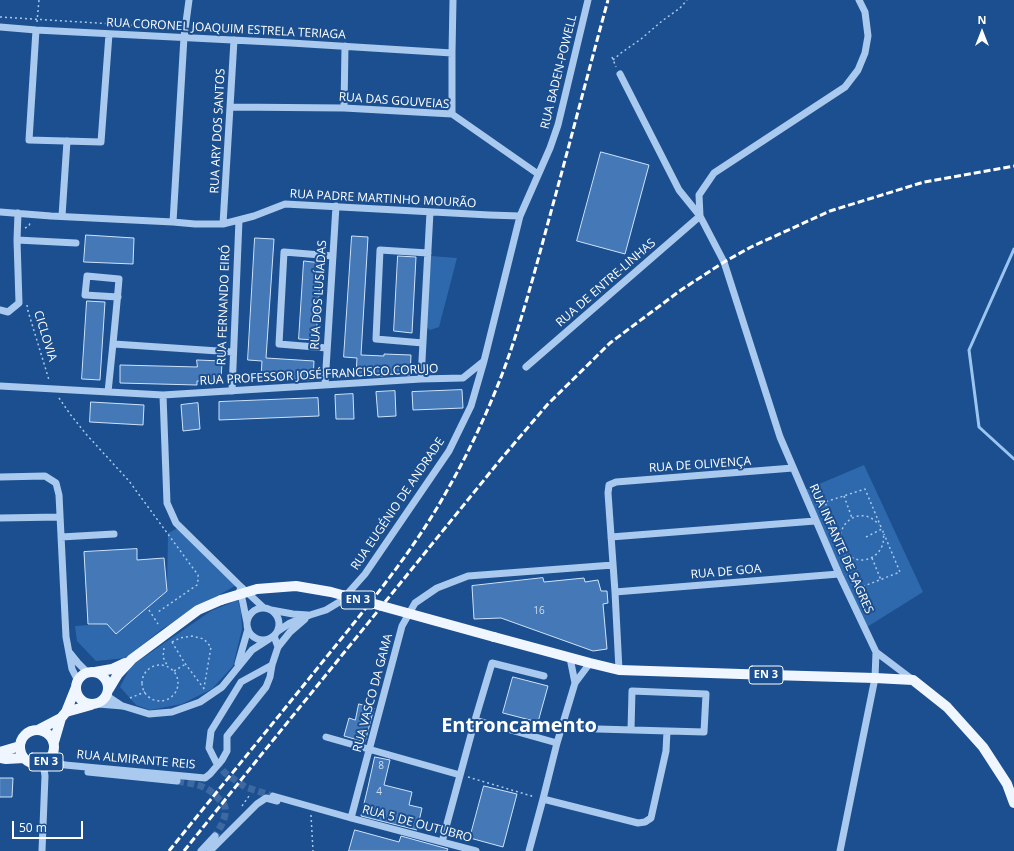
<!DOCTYPE html>
<html>
<head>
<meta charset="utf-8">
<style>
  body { margin:0 }
  #map { position:relative; width:1014px; height:851px; overflow:hidden; background:#1b4f8f; font-family:"Open Sans",sans-serif }
  canvas { display:block }
  .north { position:absolute; left:962px; top:12px; width:40px; height:40px; -webkit-text-stroke:3px #1b4f8f; paint-order:stroke; rotate:0deg; font-size:11px; font-weight:700; line-height:16px; text-align:center; color:#fff }
  .north::after { content:''; display:block; margin:auto; width:14px; height:18px; background:#fff; clip-path:polygon(50% 0,100% 100%,50% 72%,0 100%) }
  .scale { position:absolute; left:12px; top:821px; width:71px; height:18px; box-sizing:border-box; border:2px solid #fff; border-top:0; padding-left:5px; font-size:12px; line-height:14px; white-space:nowrap; color:#fff; -webkit-text-stroke:3px #1b4f8f; paint-order:stroke }
</style>
</head>
<body>
<div id="map">
<canvas width="1014" height="851"></canvas>
<div class="north">N</div>
<div class="scale">50 m</div>
</div>
<script>
const c = document.querySelector('canvas').getContext('2d');
c.lineJoin = 'round';
function fillPath(path, color) {
  c.fillStyle = color;
  c.fill(path, 'evenodd');
}
function trace(path, color, width, dash) {
  c.strokeStyle = color;
  c.lineWidth = width;
  c.lineCap = dash ? 'butt' : 'round';
  c.setLineDash(dash || []);
  c.stroke(path);
}
function drawText(font, color, halo, rows, align = 'center') {
  c.font = font + ' "Open Sans",sans-serif';
  c.lineWidth = 4;
  c.setLineDash([]);
  c.textBaseline = 'middle';
  c.strokeStyle = halo;
  c.fillStyle = color;
  for (const [text, x, y, turn = 0] of rows) {
    c.save();
    c.translate(x, y);
    c.rotate((+turn || 0) * Math.PI / 180);
    c.textAlign = isNaN(turn) ? turn : align;
    if (halo) c.strokeText(text, 0, 0);
    c.fillText(text, 0, 0);
    c.restore();
  }
}
const green = new Path2D(`
  M431 256 457 258 439 327 430 330 426 327Z
  M864 465 923 592 867 627 805 490Z
  M180 527 238 584 162 629 126 658 96 661 77 641 75 626 107 624 116 634 167 591 168 533Z
  M238 600 241 612 242 629 233 666 212 689 182 704 150 710 136 705 120 687 131 666 211 611Z`);
const stream = new Path2D(`
  M1014 249 969 350 979 427 1014 459`);
const building = new Path2D(`
  M601 152 649 165 625 254 577 241Z
  M86 235 134 238 133 264 84 262Z
  M352 236 368 237 361 355 384 356V354L411 355 410 375 383 374V376H382L356 375 357 358 344 357Z
  M255 238 274 239 266 358 314 361 313 380 261 377 262 361 248 360Z
  M398 256 416 257 412 333 394 331Z
  M304 261 321 263 316 340 299 339Z
  M87 301 105 302 100 380 82 379Z
  M197 360 222 361 221 381H197V385L120 383V365L197 367Z
  M462 390 463 408 413 410 412 392Z
  M395 391 396 416 378 417 376 392Z
  M353 394 354 419H336L335 395Z
  M318 398 319 416 219 420V402Z
  M91 402 144 405 143 425 90 422Z
  M198 403 200 429 183 431 181 405Z
  M137 549V560L164 558 167 591 116 634 107 624H88L84 552Z
  M543 578 544 582 584 578 585 582 598 580 601 591H607L608 603 603 604 607 649 593 651 501 618 474 619 472 586Z
  M513 677 548 686 538 722 503 713Z
  M359 704 374 708 365 742 344 736 349 718 355 720Z
  M375 757 390 760 384 785 412 792 409 805 422 808 417 830 361 816 368 787Z
  M0 778H13L12 797H0Z
  M484 786 517 794 503 847 470 838Z
  M355 830 399 842 401 836 448 849 447 851H349Z`);
const minorTunnel = new Path2D(`
  M216 762 225 773 245 787 273 796
  M177 781C193 784 205 784 217 797 219 800 224 803 225 807 227 817 220 828 215 836`);
const path = new Path2D(`
  M0 17 178 28
  M37 22 39 0
  M194 29 230 31
  M612 57 616 67
  M613 60 621 53 641 39 662 21 680 8 687 0
  M25 228 29 226 30 223
  M27 305 28 311 49 380
  M59 398 70 414 86 434 129 481 198 575V580L197 585 158 612
  M844 496 852 518
  M818 505 825 502
  M881 527 865 489 825 502 842 548 859 588 900 572 884 534
  M866 537 882 529
  M840 539C841 517 865 507 879 525
  M844 551C860 571 891 555 882 528
  M872 558 881 580
  M149 610 158 624
  M172 642 184 662 205 690
  M172 642 180 638 192 636 204 639 211 647 204 688
  M164 648 163 657 168 667
  M142 683a18 18 0 1 1 36 0a18 18 0 1 1-36 0Z
  M174 671 186 664
  M130 698 145 692
  M468 777 535 797
  M242 806 249 796
  M311 815 313 851`);
const minor = new Path2D(`
  M0 27 36 30 291 43 452 53
  M36 30 29 140 101 142 109 34
  M230 107 344 108 452 114 538 174
  M344 108 345 46
  M452 114V53L453 0
  M0 212 51 216 173 222 195 224H223L254 216 285 204 489 215 520 216
  M62 216 67 141
  M173 222 184 37 189 0
  M223 224 234 40
  M17 240 76 243
  M0 310 8 312 19 303 17 240 18 213
  M423 343 376 339 380 250 428 253
  M114 344 233 352
  M327 348 279 344 284 252 333 256
  M526 367 700 216 679 190 620 74
  M421 379 430 212
  M325 385 336 206
  M0 386 163 395 421 379 463 378 484 361 520 216 550 148 558 125 588 0
  M232 391 239 220
  M108 392C112 354 116 316 119 279L87 276 85 295 118 297
  M163 395 167 503 176 523 238 584 264 608
  M0 477 45 476 56 483 59 495 66 637 72 669 78 681
  M0 518 60 517
  M61 537 114 534
  M611 537 815 521
  M240 590 243 603 247 623
  M615 592 839 574
  M247 624a16 16 0 1 1 32 0a16 16 0 1 1-32 0Z
  M271 610 293 614 308 615
  M278 631 290 623 310 615 326 610 341 601 365 574 449 451 471 406 484 361
  M278 647 290 632 305 619
  M876 652 913 680
  M70 653 78 663 87 672
  M570 658 575 683
  M238 664 248 629
  M619 670 615 592 608 493 609 485 616 482 793 468
  M107 696 122 706
  M98 704 123 706 149 714 172 712 200 702 222 687 252 650 269 639
  M475 720 557 743
  M562 728 704 732 706 694 632 691 631 730
  M326 737 460 775
  M49 760 65 765 205 778 210 774 222 760 227 751V736L266 687 270 677 272 665 278 647 274 636
  M216 762 209 748 211 731 241 682 272 665
  M40 764 44 769 45 776 42 851
  M88 772 177 781
  M273 796 351 818 476 851
  M543 799 638 823 645 822 651 818 666 751 667 731
  M351 818 402 626 415 603 437 588 468 576 613 565
  M442 842 475 720 492 663 544 676
  M201 851 215 836
  M210 851 257 804 266 798 277 801
  M529 851 543 799 557 743 575 683 590 663
  M840 851 875 678 876 652 839 574 780 437 724 262 700 216 699 195 714 173 845 87 858 70 865 53 868 36 865 12 859 0`);
const major = new Path2D(`
  M494 637 590 663 619 670 771 675 875 678 913 680 947 707 983 747 1007 784 1014 803
  M76 688a16 16 0 1 1 32 0a16 16 0 1 1-32 0Z
  M95 672 112 669 125 663
  M109 689 118 674 132 659 198 610 221 600
  M66 712 91 705
  M20 747a17 17 0 1 1 34 0a17 17 0 1 1-34 0Z
  M38 730 61 718 66 712 76 687
  M54 742 61 718
  M0 752 20 746
  M0 758 6 759 24 758`);
const rail = new Path2D(`
  M169 851C219 789 270 727 320 665 366 608 414 551 449 487 470 450 488 411 503 372 523 318 537 263 552 208 571 139 589 69 608 0
  M184 851 257 760 501 459 547 405 610 343 681 290 724 262 751 247 830 211 924 182 1014 166`);
const majorBridge = new Path2D(`
  M221 600 257 589 296 586 331 592 494 637`);
const numberNames = [
  ["16",539,611],
  ["8",381,766],
  ["4",379,792]
];
const shields = [
  [358,600,34],
  [766,675,34],
  [46,762,34]
];
const shieldNames = [
  ["EN 3",358,600],
  ["EN 3",766,675],
  ["EN 3",46,762]
];
const streetNames = [
  ["RUA CORONEL JOAQUIM ESTRELA TERIAGA",226,29,3],
  ["RUA BADEN-POWELL",559,72,-76],
  ["RUA DAS GOUVEIAS",394,101,4],
  ["RUA ARY DOS SANTOS",218,131,-87],
  ["RUA PADRE MARTINHO MOURÃO",383,199,3],
  ["RUA DE ENTRE-LINHAS",606,283,-41],
  ["RUA DOS LUSÍADAS",319,295,-86],
  ["RUA FERNANDO EIRÓ",224,305,-88],
  ["CICLOVIA",45,336,73],
  ["RUA PROFESSOR JOSÉ FRANCISCO CORUJO",319,375,-3],
  ["RUA DE OLIVENÇA",700,465,-4],
  ["RUA EUGÉNIO DE ANDRADE",398,504,-56],
  ["RUA INFANTE DE SAGRES",841,549,66],
  ["RUA DE GOA",726,572,-5],
  ["RUA VASCO DA GAMA",373,693,-75],
  ["RUA ALMIRANTE REIS",136,760,5],
  ["RUA 5 DE OUTUBRO",417,824,15]
];
const townNames = [
  ["Entroncamento",519,726]
];
fillPath(green, '#2e69ad');
trace(stream, '#9cc4f0', 3);
fillPath(building, '#4478b7');
trace(building, '#cfe3fa', 1);
trace(minorTunnel, '#3d69a0', 7, [7, 3.5]);
trace(path, '#a9c9ee', 1.5, [2, 3]);
trace(minor, '#a9c9ee', 7);
trace(major, '#f0f6ff', 10);
trace(rail, '#fff', 3, [7, 3]);
trace(majorBridge, '#f0f6ff', 10);
drawText('10px', '#d0dded', null, numberNames);
for (const [x, y, w] of shields) {
  const box = new Path2D();
  box.roundRect(x - w / 2, y - 9, w, 18, 3);
  c.fillStyle = '#1b4f8f';
  c.fill(box);
  trace(box, '#fff', 1);
}
drawText('bold 11px', '#fff', null, shieldNames);
drawText('12px', '#fff', '#1b4f8f', streetNames);
drawText('bold 20px', '#fff', '#1b4f8f', townNames);
</script>
</body>
</html>
